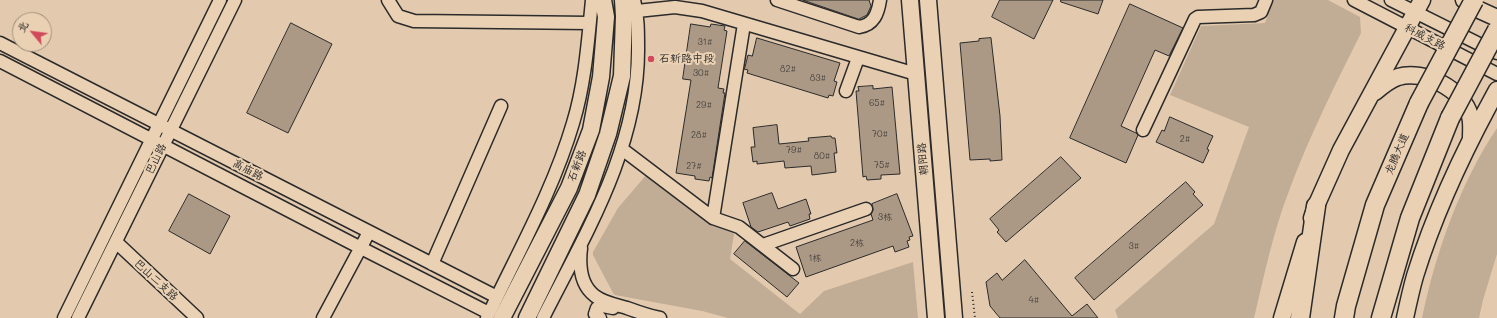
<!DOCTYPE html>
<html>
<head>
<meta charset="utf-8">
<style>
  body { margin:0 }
  #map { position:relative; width:1497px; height:318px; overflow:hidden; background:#e3caae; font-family:Mali,"LXGW WenKai TC",sans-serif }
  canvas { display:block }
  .north { position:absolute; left:12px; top:12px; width:40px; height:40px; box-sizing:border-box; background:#ebd1b3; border:1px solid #9e8f7d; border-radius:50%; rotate:299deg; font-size:11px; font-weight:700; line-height:16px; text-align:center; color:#2b2b2b }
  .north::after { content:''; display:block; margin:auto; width:14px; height:18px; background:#d1495b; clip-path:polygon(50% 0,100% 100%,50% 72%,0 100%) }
</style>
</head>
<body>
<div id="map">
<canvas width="1497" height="318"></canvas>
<div class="north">北</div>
</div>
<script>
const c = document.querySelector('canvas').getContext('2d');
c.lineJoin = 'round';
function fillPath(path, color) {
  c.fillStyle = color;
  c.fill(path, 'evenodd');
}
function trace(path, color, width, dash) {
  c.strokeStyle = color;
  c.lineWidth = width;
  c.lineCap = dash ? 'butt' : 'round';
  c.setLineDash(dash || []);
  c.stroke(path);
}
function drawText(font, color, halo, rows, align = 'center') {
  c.font = font + ' Mali,"LXGW WenKai TC",sans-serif';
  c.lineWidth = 4;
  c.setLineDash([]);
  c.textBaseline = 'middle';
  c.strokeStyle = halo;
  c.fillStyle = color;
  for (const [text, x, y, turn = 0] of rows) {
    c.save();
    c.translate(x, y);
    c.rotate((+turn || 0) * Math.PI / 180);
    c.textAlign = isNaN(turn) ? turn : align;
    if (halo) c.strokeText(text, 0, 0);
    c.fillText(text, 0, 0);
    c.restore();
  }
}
const green = new Path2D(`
  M1273 0H1328L1360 17 1361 33C1335 85 1309 137 1289 191 1273 232 1264 276 1254 318H1118L1115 310 1214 224 1249 127 1170 95 1201 26 1265 23Z
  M1497 128V254L1483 300 1479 318H1422C1435 254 1460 183 1497 128Z
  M647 174 735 228 730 259 800 314 824 291 913 262 918 318H728L702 311 615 295 613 293 593 255V252L618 208Z`);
const building = new Path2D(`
  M803 0H869L871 6 867 15 859 19Z
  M1000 0H1053L1034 39 992 17Z
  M1061 0H1103L1098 14 1061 2Z
  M1130 4 1183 28 1169 56 1155 50 1121 126 1136 133 1138 135 1126 163 1070 138Z
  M291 23 332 44 288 133 247 113Z
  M691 24 710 27 711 24 725 26 724 30 727 31 718 88 724 89 723 93H725L712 178 710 177 709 181 695 179V176L676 173 691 80 683 79Z
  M757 38 840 63 834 81 837 82 833 96 829 95 828 98 747 73 748 70 744 69 745 67 748 55 752 56Z
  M991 38 1000 116 1002 160 990 161V159L970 160 960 43 979 41V39Z
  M873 86V89L892 87 900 174 881 175V179L867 180 866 176 863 177 856 91H859L858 87Z
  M1170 117 1213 136 1207 149 1209 150 1203 163 1156 142 1162 130 1164 131Z
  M777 125 779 144 809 141 808 138 831 136 832 138H835L837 153H834L836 172 812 175 811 166 785 168 784 161 757 164V161L753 162 751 147H755L753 128Z
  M1061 157 1081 178 1006 242 997 232 999 230 990 219Z
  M1186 182 1195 192 1193 194 1203 205 1094 300 1075 278Z
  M772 193 778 209 806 199 811 214H809L810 219 790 226 788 222 758 232 751 227 743 203Z
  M189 194 230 216 210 254 169 231Z
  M897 194 913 236 909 237 910 240 907 241 909 247 895 252 893 246 806 277 796 247 873 220 871 214 873 210 872 204Z
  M745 241 799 283 787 297 734 254Z
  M1025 260 1072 316 1087 304 1098 318H1000L990 306 986 282 997 273 1002 280Z`);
const path = new Path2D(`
  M972 292 975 318`);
const minor = new Path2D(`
  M388 0 398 16 414 21 589 23
  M777 0 859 27C874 25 878 13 880 0
  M1354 0 1497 74
  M1391 0 1497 53
  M637 11 675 7 702 11 916 74
  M0 43 497 297
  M0 61 361 248 489 313
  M846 91 858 58
  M1143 130 1195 19 1198 17 1254 15 1261 12 1266 0
  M622 149 713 218 739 227 793 269
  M713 218 744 24
  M116 242 197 318
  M763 245 866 209
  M581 248C579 265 580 285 595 296 604 303 617 305 627 308 638 312 649 316 660 318
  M432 264 501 106
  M64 318 220 0
  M78 318 235 0
  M323 318 369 232
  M487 318C517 254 553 191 573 123 585 84 588 41 592 0
  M543 318C586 233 639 146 638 48 638 31 638 16 634 0
  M600 318 595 314 597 308 603 306 613 308`);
const major = new Path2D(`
  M910 0 936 318
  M928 0 954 318
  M1464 0 1475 8 1497 18
  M1375 92C1382 86 1389 80 1398 77 1424 69 1463 89 1470 116 1472 123 1471 131 1471 138
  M1312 218 1316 206 1341 150 1422 0
  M502 318 569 188 591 130 601 77 606 17 603 0
  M527 318 587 195 608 134 622 76 624 16 623 0
  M1282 318 1305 242
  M1405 318C1408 304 1411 290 1415 276 1435 211 1464 150 1497 90`);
const highway = new Path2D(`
  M1300 318 1316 206
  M1344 318 1346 306 1375 205 1419 103
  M1381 318 1410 218 1450 118`);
const highwayBridge = new Path2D(`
  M1419 103 1474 0
  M1450 118 1497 30`);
const markers = [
  [651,59,4,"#d1495b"]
];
const numberNames = [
  ["31#",705,42],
  ["82#",788,69],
  ["30#",701,73],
  ["83#",818,78],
  ["65#",877,103],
  ["29#",704,105],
  ["70#",880,134],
  ["28#",699,135],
  ["2#",1185,139],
  ["79#",794,150],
  ["80#",822,156],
  ["75#",882,165],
  ["27#",694,166],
  ["3栋",885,217],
  ["2栋",857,243],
  ["3#",1134,246],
  ["1栋",815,258],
  ["4#",1034,300]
];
const streetNames = [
  ["科威支路",1425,37,27],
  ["龙腾大道",1397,154,-67],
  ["巴山路",156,159,-64],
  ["朝阳路",923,159,-95],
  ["石新路",577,166,-69],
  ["高庙路",248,170,27],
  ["巴山二支路",156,280,43]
];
const poiNames = [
  ["石新路中段",659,59]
];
fillPath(green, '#c1ad95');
fillPath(building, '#ab9985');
trace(building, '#2b2b2b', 1);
trace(minor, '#2b2b2b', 15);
trace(major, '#2b2b2b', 19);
trace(highway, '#2b2b2b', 21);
trace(path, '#2b2b2b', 2, [1, 3]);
trace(minor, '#ebd1b3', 12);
trace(major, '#ebd1b3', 16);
trace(highway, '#ebd1b3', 18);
trace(highwayBridge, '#2b2b2b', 21, []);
trace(highwayBridge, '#ebd1b3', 18);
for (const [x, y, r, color] of markers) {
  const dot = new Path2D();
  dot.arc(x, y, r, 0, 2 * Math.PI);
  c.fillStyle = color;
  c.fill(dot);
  trace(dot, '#ebd1b3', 1.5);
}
drawText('9px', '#4b4642', null, numberNames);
drawText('11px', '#2b2b2b', '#ebd1b3', streetNames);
drawText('11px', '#2b2b2b', '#ebd1b3', poiNames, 'left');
</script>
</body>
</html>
